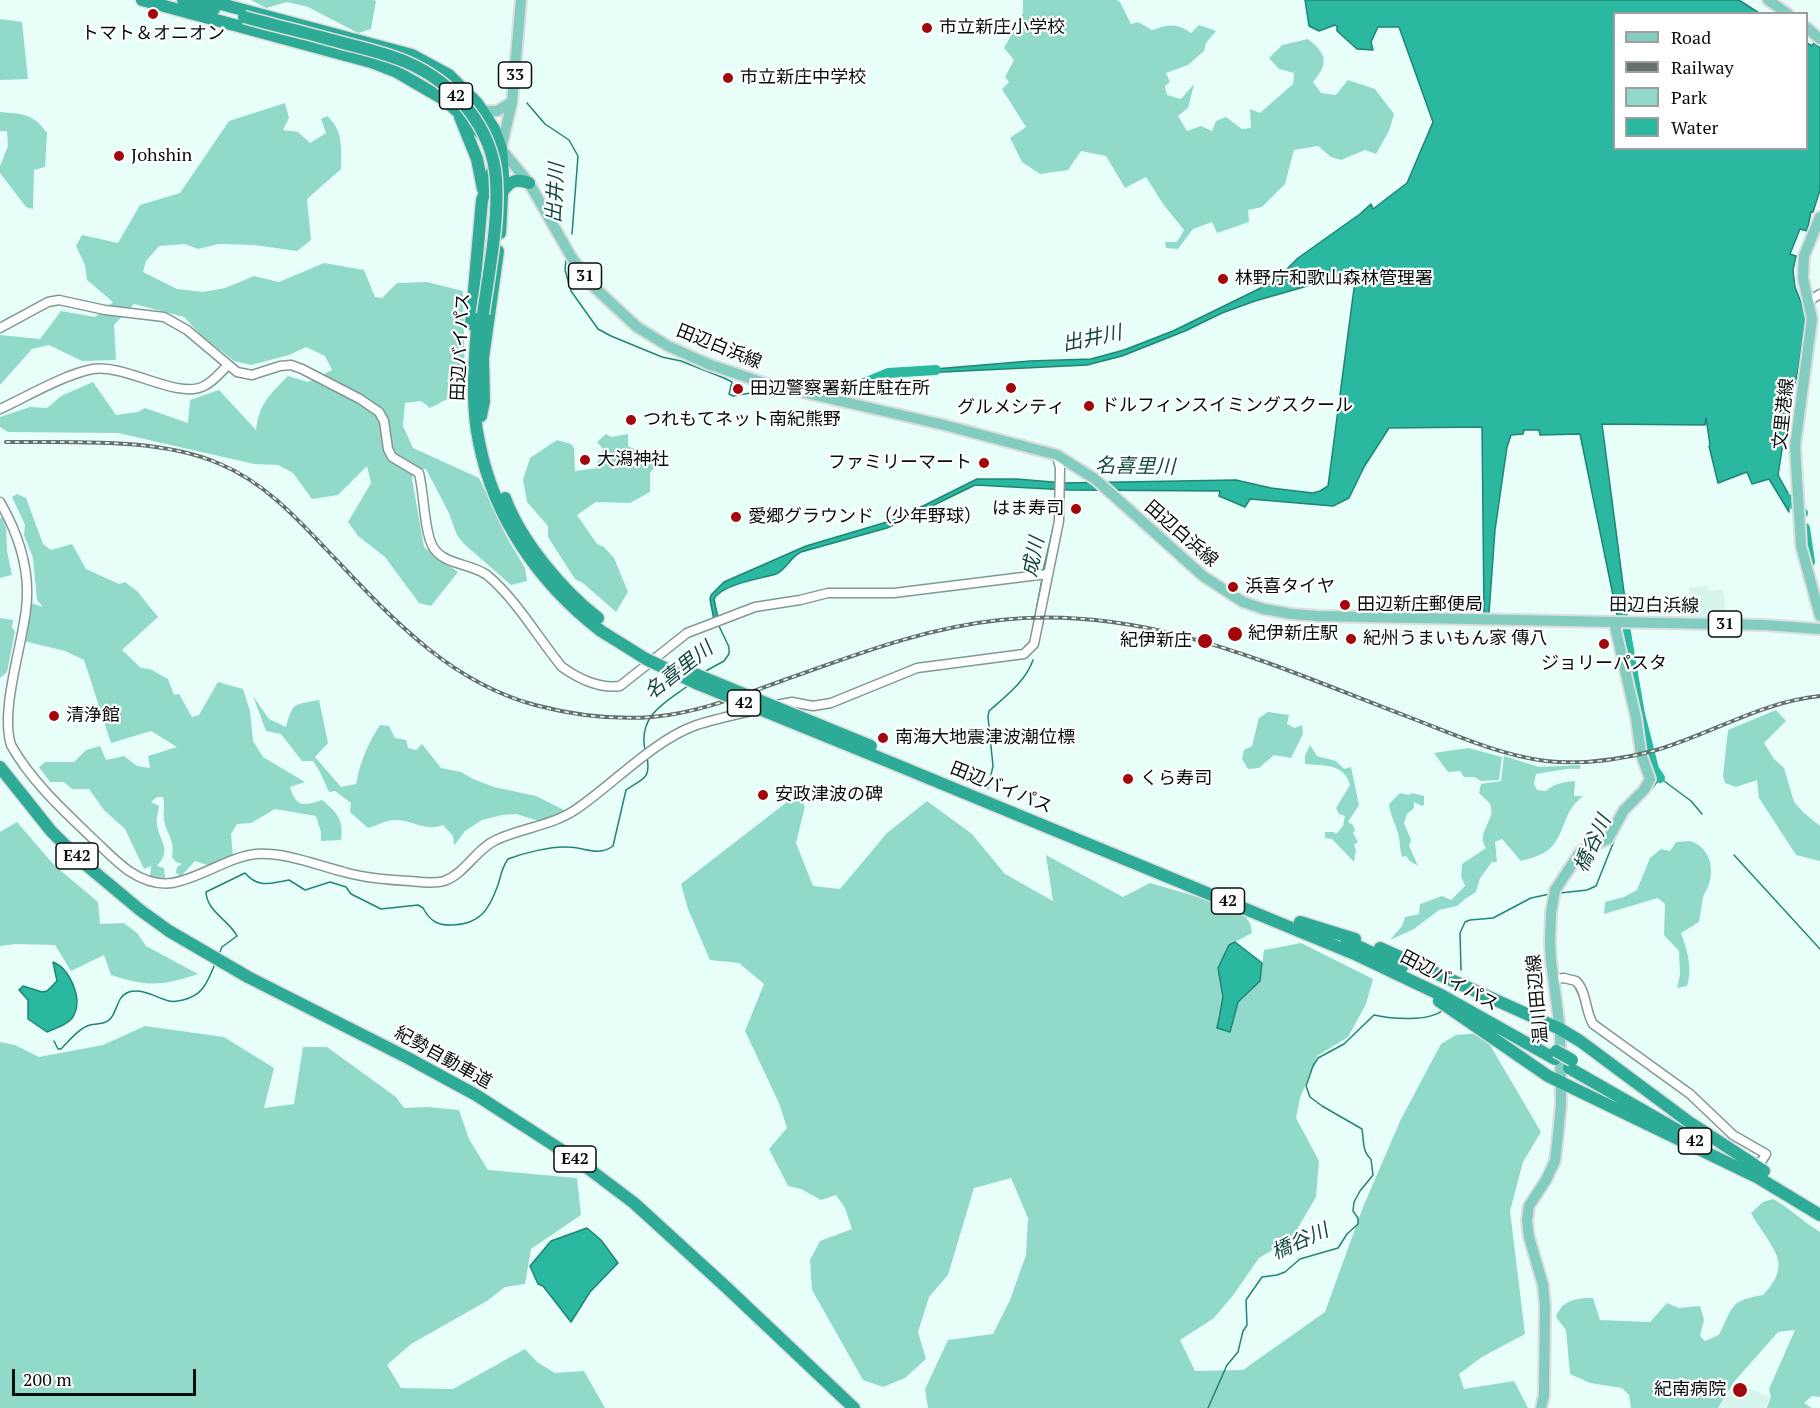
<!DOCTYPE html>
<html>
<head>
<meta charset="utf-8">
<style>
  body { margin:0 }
  #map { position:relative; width:1820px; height:1408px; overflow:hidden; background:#e8fff9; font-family:"PT Serif",serif }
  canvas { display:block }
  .legend { position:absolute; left:1613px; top:12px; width:195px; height:138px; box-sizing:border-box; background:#fff; border:2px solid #9c9f9e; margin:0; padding:8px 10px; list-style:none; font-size:18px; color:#070e0c }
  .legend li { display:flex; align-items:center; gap:12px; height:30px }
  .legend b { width:30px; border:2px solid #9c9f9e }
  .scale { position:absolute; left:12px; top:1369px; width:184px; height:27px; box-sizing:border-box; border:3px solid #070e0c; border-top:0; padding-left:8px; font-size:18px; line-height:21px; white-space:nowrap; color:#070e0c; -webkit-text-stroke:4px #fff; paint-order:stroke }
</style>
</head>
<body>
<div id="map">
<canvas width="1820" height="1408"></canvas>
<ul class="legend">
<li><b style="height:8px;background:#82cdc0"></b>Road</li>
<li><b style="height:8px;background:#63716d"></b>Railway</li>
<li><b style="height:16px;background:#91d9c9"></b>Park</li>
<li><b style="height:16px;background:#2bb8a0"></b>Water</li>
</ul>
<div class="scale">200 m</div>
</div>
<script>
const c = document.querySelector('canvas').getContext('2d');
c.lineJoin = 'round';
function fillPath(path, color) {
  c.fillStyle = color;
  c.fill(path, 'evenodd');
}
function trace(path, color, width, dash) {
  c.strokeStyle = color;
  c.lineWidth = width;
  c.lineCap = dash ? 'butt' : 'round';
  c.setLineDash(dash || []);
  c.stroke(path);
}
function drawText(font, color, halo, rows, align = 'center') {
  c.font = font + ' "PT Serif","Noto Sans JP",serif';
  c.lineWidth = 4.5;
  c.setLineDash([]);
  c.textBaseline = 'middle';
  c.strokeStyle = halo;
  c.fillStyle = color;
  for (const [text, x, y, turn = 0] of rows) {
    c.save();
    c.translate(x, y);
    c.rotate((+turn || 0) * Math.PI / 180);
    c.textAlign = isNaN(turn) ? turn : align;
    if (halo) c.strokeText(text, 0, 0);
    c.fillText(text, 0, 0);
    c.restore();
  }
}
const built = new Path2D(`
  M1708 586V591L1723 589 1727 620H1697L1693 617 1689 588Z
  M1733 1383 1771 1397 1767 1408H1718Z`);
const green = new Path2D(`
  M251 0H374L376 1 371 29 358 33 308 7 287 2 266 8Z
  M1023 0H1117L1120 2 1131 24 1138 22 1152 30C1168 25 1176 22 1191 33L1199 25 1216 31 1206 43 1204 51 1188 65 1166 73 1170 82 1165 86 1167 95 1181 99 1194 84 1188 108 1178 116 1187 131 1201 126 1212 131 1216 121 1226 117 1242 129 1251 128 1250 109 1260 113 1293 84 1294 73 1279 69 1269 58 1282 45 1308 39C1327 54 1329 63 1313 82L1321 93 1336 95 1348 80 1375 89 1394 114 1389 131 1376 154 1365 150 1341 160 1331 157 1318 146 1294 150 1285 184 1262 207 1248 210 1249 222 1217 233 1212 222 1193 229 1178 249 1166 248 1165 242H1177L1184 230 1163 204 1146 177 1125 188 1106 156 1081 151 1068 170 1040 174 1022 162 1010 138 1026 127 1002 89 1009 82 1005 77 1014 60 1004 48 1023 13Z
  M0 19 22 22 28 79 0 80Z
  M285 103 289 118 283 130 298 132 310 143 326 133 321 119 327 116C344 131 341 148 341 169L307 199 311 240 297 251 254 245 219 244 198 249 185 244 159 246 146 261 143 272 177 289 203 292 225 288 254 276 279 282 324 263 364 270 375 297 382 298 397 283 427 282 463 291 465 386 461 392 430 408 421 401 405 403 403 426 413 448 479 478 506 536 525 568 527 581 511 585 463 543 457 535 448 511 426 469H414L412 479 424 547 458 572 431 606 419 603 385 557 358 536 348 522 371 483 367 466 338 495 312 499 293 473 278 465 254 464 118 433 8 432 0 427V417L30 407 47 408 61 396 93 382 116 415 138 412 145 408 188 423 190 400 219 390 256 430C259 404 270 394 288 376L308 382 332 370 325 356 306 347 289 355 251 365 234 361 200 334 184 317 134 304 114 325 116 360 82 361 49 345 32 349 0 385V335L40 339 61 311 95 317 113 302 87 280 85 265 76 246 82 235 118 243 140 205 180 193 229 121Z
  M0 112C22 114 33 113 47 133L45 167 34 170 33 209 26 207 0 173V166L8 146 7 131H0Z
  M606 434 611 437 628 434V446C638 453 650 452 659 461L650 473V492L630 503 596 502 577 515 597 544 604 547 614 558 628 592 616 612 583 583 575 579 548 537V526L527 502 523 480 530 458 557 440 571 444 574 448 575 471 598 468 597 462 600 459 603 449 597 442Z
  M17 494 26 498 43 544 51 550 72 544 86 569 119 584 125 582 137 591 158 617 122 650 141 668 150 669 168 679 174 695 179 694 192 717 199 715 218 682 243 689 250 711 253 741 263 757 305 782 290 787C296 808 304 806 322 800 337 813 344 819 341 840L321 841V832L316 816 275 809 251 823 237 824 231 834 233 857 210 866 195 861 181 876 176 873 177 867 182 864 176 862 172 857C175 838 167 836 164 820 163 812 165 805 163 797H157L151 802 159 806C158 812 156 820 157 825 160 842 172 850 157 866L164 868 165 878 150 876 151 866 144 869 125 829 104 810 89 789H72L64 782H50L39 767 45 762H74L86 750 100 746 106 760 124 756 137 766 150 768 148 756 177 747 151 731 111 743 84 660 65 651 24 641 31 603 43 607 37 600 33 558 24 535 25 525 12 497Z
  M2 517 6 527 7 551 12 575 0 578V519Z
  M0 618 13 620 12 627 15 632 7 672 0 678Z
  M253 696 269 719 286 727C293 702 293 705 319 700L328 743 315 757 341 787 356 784C360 762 368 743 380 725L389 726 395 738 406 740 408 748 416 750 422 744 441 768 461 772 473 779 494 787 536 796 566 811 539 821 516 814 502 815 482 820 465 831 454 846 453 836 443 825C426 832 412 820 396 820 388 819 376 826 368 828L350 812 351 803 335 791 329 792 320 772 313 761H302L281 734 266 731Z
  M1776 710 1786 721 1764 743 1774 759 1784 768 1794 802 1803 812 1820 826V861L1796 855 1759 798 1757 780 1736 787 1725 783 1723 776 1728 730Z
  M1268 712 1289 715 1287 724 1295 728 1302 725 1303 734 1291 758 1274 755 1259 768 1248 769 1242 759 1244 750 1252 746 1259 718Z
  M1310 745 1317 756 1336 761 1344 769 1351 767 1359 805 1348 822 1353 825 1355 830 1353 833 1358 842 1354 845 1356 850 1354 862 1332 839 1325 838V832H1333L1336 834 1343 826 1345 816 1339 814 1336 808 1350 785C1344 763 1324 766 1305 764V756Z
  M1468 748 1502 757 1499 780 1481 781 1474 777H1464L1460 771 1448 772 1434 753Z
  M1504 756 1539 767 1580 765V769C1565 768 1551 772 1536 774L1534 784 1537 790 1546 791C1555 783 1564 782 1575 781L1574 796H1583C1564 811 1566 827 1554 844 1547 854 1532 858 1521 861L1502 839 1495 842 1497 862H1492L1480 878 1476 892 1465 899 1457 906 1439 910 1414 929 1390 940 1402 926 1405 917 1419 914 1420 904 1442 896 1451 900 1465 886 1461 876 1462 864 1486 848C1475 832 1497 820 1490 804 1488 801 1482 796 1479 793L1481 784 1501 781Z
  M1400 793 1409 795 1412 793 1424 796V805L1422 806 1414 802V808L1407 814 1404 823 1411 840 1409 846 1418 866 1410 861 1406 856 1402 857C1400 850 1400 844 1399 837 1397 826 1390 816 1389 804Z
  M796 795 805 806 796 843 813 886 840 889 887 833 927 801 972 834 1005 874 1053 901 1046 855 1123 897 1150 883 1239 909 1250 923 1252 933 1229 945 1218 968 1223 997 1218 1016 1217 1028 1229 1032 1238 1002 1260 981 1264 950 1301 943 1373 979 1366 1004 1348 1037 1317 1056 1300 1098 1296 1118 1319 1161 1316 1197 1292 1238 1259 1258 1234 1294 1214 1318 1180 1340 1195 1371 1243 1370 1325 1312 1363 1207 1401 1119 1441 1044 1456 1035 1483 1033 1541 1132 1523 1162 1510 1211 1525 1334 1482 1357 1459 1374 1464 1389 1514 1381 1528 1408H928L925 1389 948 1340 993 1334 1010 1300 1026 1255 1028 1218 1011 1178 974 1188 948 1275 929 1297 918 1332 926 1359 905 1378 883 1387 863 1380 812 1290 810 1260 820 1241 852 1229 845 1208 836 1195 821 1200 801 1189 788 1186 769 1149 787 1128 779 1103 745 1031 764 984 739 963 710 960 688 909 681 884Z
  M17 822 54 865 98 902 100 924 124 923 137 933 146 946 198 974C162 986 148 987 111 975L104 955 71 971 55 945 16 944 0 946V832Z
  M1690 841C1708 847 1715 865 1709 884 1708 889 1704 893 1703 897 1701 905 1701 914 1699 922L1681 933C1687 949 1693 969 1687 986L1677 988 1680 975 1679 951 1664 935 1665 904 1658 898 1604 914 1605 902 1624 897 1637 890 1650 858 1661 849 1670 851 1676 842Z
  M145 1026 224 1037 274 1068 264 1108 294 1104 303 1047H327L396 1097 404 1108 427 1107 459 1110 469 1139 488 1170 577 1178 581 1215 531 1249 525 1284 505 1287 487 1301 411 1344 387 1365 401 1388 453 1389 525 1349 537 1362 555 1373 584 1371 605 1408H0V1042L15 1045 39 1057 103 1045Z
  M1773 1199C1790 1208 1803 1222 1820 1232V1397L1812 1396 1804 1403 1812 1408H1767L1771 1397 1769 1389 1795 1330 1778 1332 1733 1383 1718 1408H1631L1629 1395 1622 1388 1590 1383 1570 1374 1566 1330 1556 1317C1562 1300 1576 1298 1593 1298L1600 1320 1650 1322 1667 1303 1679 1308 1700 1306 1704 1320 1700 1336 1705 1341 1719 1335C1734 1305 1729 1301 1763 1295 1771 1287 1781 1273 1778 1260 1776 1248 1757 1225 1751 1213L1763 1202Z`);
const water = new Path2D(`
  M1305 0H1739L1759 13 1614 14V148H1806L1807 43 1812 46 1814 43 1820 48V190L1813 212H1811L1807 231 1800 229 1790 254 1796 256 1793 270 1795 287 1806 315 1805 325 1798 371 1788 412 1778 475 1788 493 1789 512 1769 479 1752 484 1747 472 1718 483 1709 446 1710 445 1706 418 1705 425 1602 424 1627 615H1617L1580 434 1540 435 1539 430H1524L1523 434 1511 435 1507 447 1495 530 1489 613H1484L1482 427 1389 428 1364 467 1349 498 1333 506 1250 499 1245 507 1219 496 1220 491 1068 490 975 485 887 528 801 552C789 558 786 570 776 574 760 579 722 584 714 599L718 618 714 620 710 599 711 595 724 582 806 546 897 519 977 479H1017L1064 483 1236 480 1271 488 1313 493 1320 491 1328 486 1356 273 1316 282 1304 287 1255 301 1222 313 1185 331 1122 356 1087 365 922 373 923 370 1030 361 1091 359 1124 350 1173 331 1275 281 1298 258 1360 214 1371 204 1373 209 1407 183 1433 122 1399 27H1378L1371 42 1373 50 1357 49 1337 31V26L1335 25 1319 31 1309 26Z
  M1235 942 1262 963 1260 981 1238 1002 1230 1032 1217 1028 1223 997 1218 968 1229 945Z
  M53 962C69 968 83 998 74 1015 70 1024 56 1028 47 1032L28 1019V1000L19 990 23 986 42 992 47 991 57 981Z
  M587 1228 601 1240 618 1263 590 1292 571 1322 543 1286 538 1284 530 1266 551 1241Z`);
const stream = new Path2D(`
  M527 103 545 124 569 140 578 156 572 234
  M566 259 565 270 571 291 598 329 611 336 662 357 681 361 724 378 732 382 729 394 733 396 768 390 776 391
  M804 398 809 399
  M1043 571 1055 520
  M1032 633 1042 579
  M704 672 724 661 729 654V647L718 624
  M645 750C638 715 665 703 689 685
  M988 788 993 766 988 717 989 711C1005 697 1026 681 1033 660
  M1649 792 1660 778 1691 801 1702 814
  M1734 855 1820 949
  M1560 893 1587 890 1596 886 1616 836
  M219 954 222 947 237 936C229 920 207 912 206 892L245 873C259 889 270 883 289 880L305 890 330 882 346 887 351 894 381 909 418 905 423 908C430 921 438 926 453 925 480 924 489 910 498 885 501 875 502 867 508 859 524 853 551 846 568 847 584 847 598 857 613 846L626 790C643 778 651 780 647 757
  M1461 970 1460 933 1465 922 1470 920 1493 918 1531 898 1550 894
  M54 1041 58 1049H61C69 1041 79 1028 90 1025 97 1023 106 1025 111 1018 118 1009 117 996 129 992 143 988 157 998 169 1001 173 1002 179 1001 183 1000 203 995 207 983 215 964
  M1208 1408 1227 1365 1238 1352 1243 1331 1247 1325 1246 1300 1262 1277 1277 1275 1285 1272 1300 1259 1338 1248 1347 1234 1358 1224V1218L1353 1211 1354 1202 1360 1191 1373 1175 1371 1159C1362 1152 1364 1140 1362 1129L1322 1106 1310 1097 1306 1086 1313 1066 1318 1058 1344 1044 1374 1015C1392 1019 1429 1022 1443 1010`);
const river = new Path2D(`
  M815 389 842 392 888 373 936 370
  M1788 499 1803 513
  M1805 528 1810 562
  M1623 615 1640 714 1654 769 1660 778`);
const minor = new Path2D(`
  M1809 301 1820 294
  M0 328 48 302 59 300 105 310 164 317 187 330 237 372 252 375 280 366 291 365 302 369 360 399 379 412 384 421 388 449 392 457 419 473C424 493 424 529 432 545 441 565 471 563 487 575 517 600 538 638 562 667 579 679 599 689 620 686L687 633 755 607 800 600 828 593H894L1047 574
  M0 409C26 397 65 374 93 369 126 364 178 400 204 386 213 382 221 372 228 365
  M0 502C19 535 31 570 26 609 22 647 0 710 11 745 31 781 63 810 92 838 104 849 116 862 129 871 141 879 157 885 172 883 201 878 228 857 256 854 286 852 316 865 344 872 365 878 388 880 410 881 421 882 433 884 444 881 465 874 476 849 496 840 521 828 551 826 575 810 611 786 653 741 694 726 714 719 737 715 759 709
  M771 706 792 702 813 706 831 703 917 668 1024 654 1034 644 1059 521 1060 468 1057 455
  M1554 979 1564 978 1576 981C1587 992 1585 1011 1593 1024L1690 1094 1733 1135 1766 1154 1758 1167`);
const major = new Path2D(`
  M521 0 512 102 501 149 529 183 572 258 594 287 637 327 668 346 708 364 767 384 944 425 1057 455 1095 479 1203 576 1243 602 1264 609 1292 614 1317 616 1764 625 1820 629
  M1768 0 1788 14
  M1806 27 1820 39
  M482 111H497L512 102
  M1820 217 1804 256 1803 278 1812 319 1795 446 1801 546 1820 616
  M1541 1408 1544 1395 1545 1306 1543 1285 1529 1237 1527 1221 1529 1206 1546 1180 1555 1161 1558 1135 1561 1104 1560 1029 1551 961 1550 943 1551 913 1555 890 1581 851 1608 839 1624 810 1644 790 1650 779 1641 754 1636 718 1614 622`);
const highway = new Path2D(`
  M142 0 371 62 397 72 445 100 483 135
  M183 0 214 9
  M206 0 412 55 449 75 477 103 494 129 501 149 503 176 500 233
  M460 117 477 159 483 189
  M503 191C510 181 517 178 529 183
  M478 314C475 356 470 400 479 442 494 519 540 584 601 631
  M471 324 482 200 495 164
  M481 416 484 401 483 358 498 251
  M505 498C521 541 562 590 598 618
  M892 763 1357 955 1441 995 1555 1059
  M0 767 51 831 79 859 140 910 169 931 248 977 408 1058 476 1095 577 1160 634 1203 726 1287 854 1408
  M1300 922 1355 939
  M1347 941 1402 967
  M1380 948 1560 1029 1580 1041 1689 1122 1764 1171
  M1439 1001 1548 1076 1763 1180
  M1569 1068 1693 1139
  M1757 1177 1820 1215`);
const rail = new Path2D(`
  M6 442C73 443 158 437 220 464 263 482 294 515 326 549 387 613 446 681 535 705 573 715 612 720 652 717 698 713 740 696 784 680 855 655 924 628 1000 620 1146 604 1274 666 1406 716 1451 733 1498 755 1546 761 1582 765 1618 760 1653 751 1710 735 1760 702 1820 696`);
const highwayBridge = new Path2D(`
  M244 17C273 25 303 32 332 40 357 47 383 52 406 62 453 82 492 126 496 179 499 223 489 270 483 314
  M601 631 646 659 698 684 892 763
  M685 670 871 746
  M1556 1051 1572 1060`);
const markers = [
  [153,14,6,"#a2080b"],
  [927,28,6,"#a2080b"],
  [728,78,6,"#a2080b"],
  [119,156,6,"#a2080b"],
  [1223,279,6,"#a2080b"],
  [1011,388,6,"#a2080b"],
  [738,389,6,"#a2080b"],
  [1089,406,6,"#a2080b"],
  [631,420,6,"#a2080b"],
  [585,460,6,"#a2080b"],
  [984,463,6,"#a2080b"],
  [1076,509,6,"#a2080b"],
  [736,517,6,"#a2080b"],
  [1233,587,6,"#a2080b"],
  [1345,605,6,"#a2080b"],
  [1235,634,8,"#a2080b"],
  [1351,639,6,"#a2080b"],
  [1205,641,8,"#a2080b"],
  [1604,644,6,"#a2080b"],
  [54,716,6,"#a2080b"],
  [883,738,6,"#a2080b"],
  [1128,779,6,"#a2080b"],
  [763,795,6,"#a2080b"],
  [1740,1390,8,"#a2080b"]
];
const shields = [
  [515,75,33],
  [456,96,33],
  [585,276,33],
  [1725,624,33],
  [744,703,33],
  [77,856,42],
  [1228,901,33],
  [1695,1141,33],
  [575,1159,42]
];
const shieldNames = [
  ["33",515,75],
  ["42",456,96],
  ["31",585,276],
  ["31",1725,624],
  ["42",744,703],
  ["E42",77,856],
  ["42",1228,901],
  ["42",1695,1141],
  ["E42",575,1159]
];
const poiNames = [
  ["市立新庄小学校",939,28],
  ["トマト＆オニオン",153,34,"center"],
  ["市立新庄中学校",740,78],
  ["Johshin",131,156],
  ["林野庁和歌山森林管理署",1235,279],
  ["田辺警察署新庄駐在所",750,389],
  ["ドルフィンスイミングスクール",1101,406],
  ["グルメシティ",1011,408,"center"],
  ["つれもてネット南紀熊野",643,420],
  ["大潟神社",597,460],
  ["ファミリーマート",972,463,"right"],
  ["はま寿司",1064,509,"right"],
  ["愛郷グラウンド（少年野球）",748,517],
  ["浜喜タイヤ",1245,587],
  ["田辺新庄郵便局",1357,605],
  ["紀伊新庄駅",1248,634],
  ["紀州うまいもん家 傳八",1363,639],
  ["紀伊新庄",1192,641,"right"],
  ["ジョリーパスタ",1604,664,"center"],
  ["清浄館",66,716],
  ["南海大地震津波潮位標",895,738],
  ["くら寿司",1140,779],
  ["安政津波の碑",775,795],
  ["紀南病院",1726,1390,"right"]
];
const streetNames = [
  ["田辺バイパス",461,347,-87],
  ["田辺白浜線",719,347,22],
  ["文里港線",1784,414,-84],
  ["田辺白浜線",1181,534,41],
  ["田辺白浜線",1654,606,1],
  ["田辺バイパス",1001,788,22],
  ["田辺バイパス",1449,981,28],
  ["温川田辺線",1538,999,-95],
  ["紀勢自動車道",443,1058,29]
];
const waterNames = [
  ["出井川",556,193,-87],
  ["出井川",1092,339,-12],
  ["名喜里川",1135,467,1],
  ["成川",1034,557,-78],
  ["名喜里川",679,671,-38],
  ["橋谷川",1593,844,-65],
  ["橋谷川",1300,1242,-24]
];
fillPath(built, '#d6f5ec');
fillPath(green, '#91d9c9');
fillPath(water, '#2bb8a0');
trace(water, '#208574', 1.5);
trace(stream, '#208574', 1.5);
trace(river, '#2bb8a0', 10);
trace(minor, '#839893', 11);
trace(major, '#dcdddd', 14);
trace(highway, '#dcdddd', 15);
trace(minor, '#fff', 8);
trace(major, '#82cdc0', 10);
trace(highway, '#2eab96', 12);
trace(rail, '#63716d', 4);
trace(rail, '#fff', 1.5, [4.5]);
trace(highwayBridge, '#dcdddd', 15, []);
trace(highwayBridge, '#2eab96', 12);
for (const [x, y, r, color] of markers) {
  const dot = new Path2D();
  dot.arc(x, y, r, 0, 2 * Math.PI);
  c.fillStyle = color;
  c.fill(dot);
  trace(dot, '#fff', 2);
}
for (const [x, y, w] of shields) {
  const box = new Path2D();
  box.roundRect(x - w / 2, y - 13, w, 26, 4.5);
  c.fillStyle = '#fff';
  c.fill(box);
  trace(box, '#070e0c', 1.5);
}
drawText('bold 16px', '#070e0c', null, shieldNames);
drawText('18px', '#070e0c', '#fff', poiNames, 'left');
drawText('18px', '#070e0c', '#fff', streetNames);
drawText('italic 20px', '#11493f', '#fff', waterNames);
</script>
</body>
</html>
